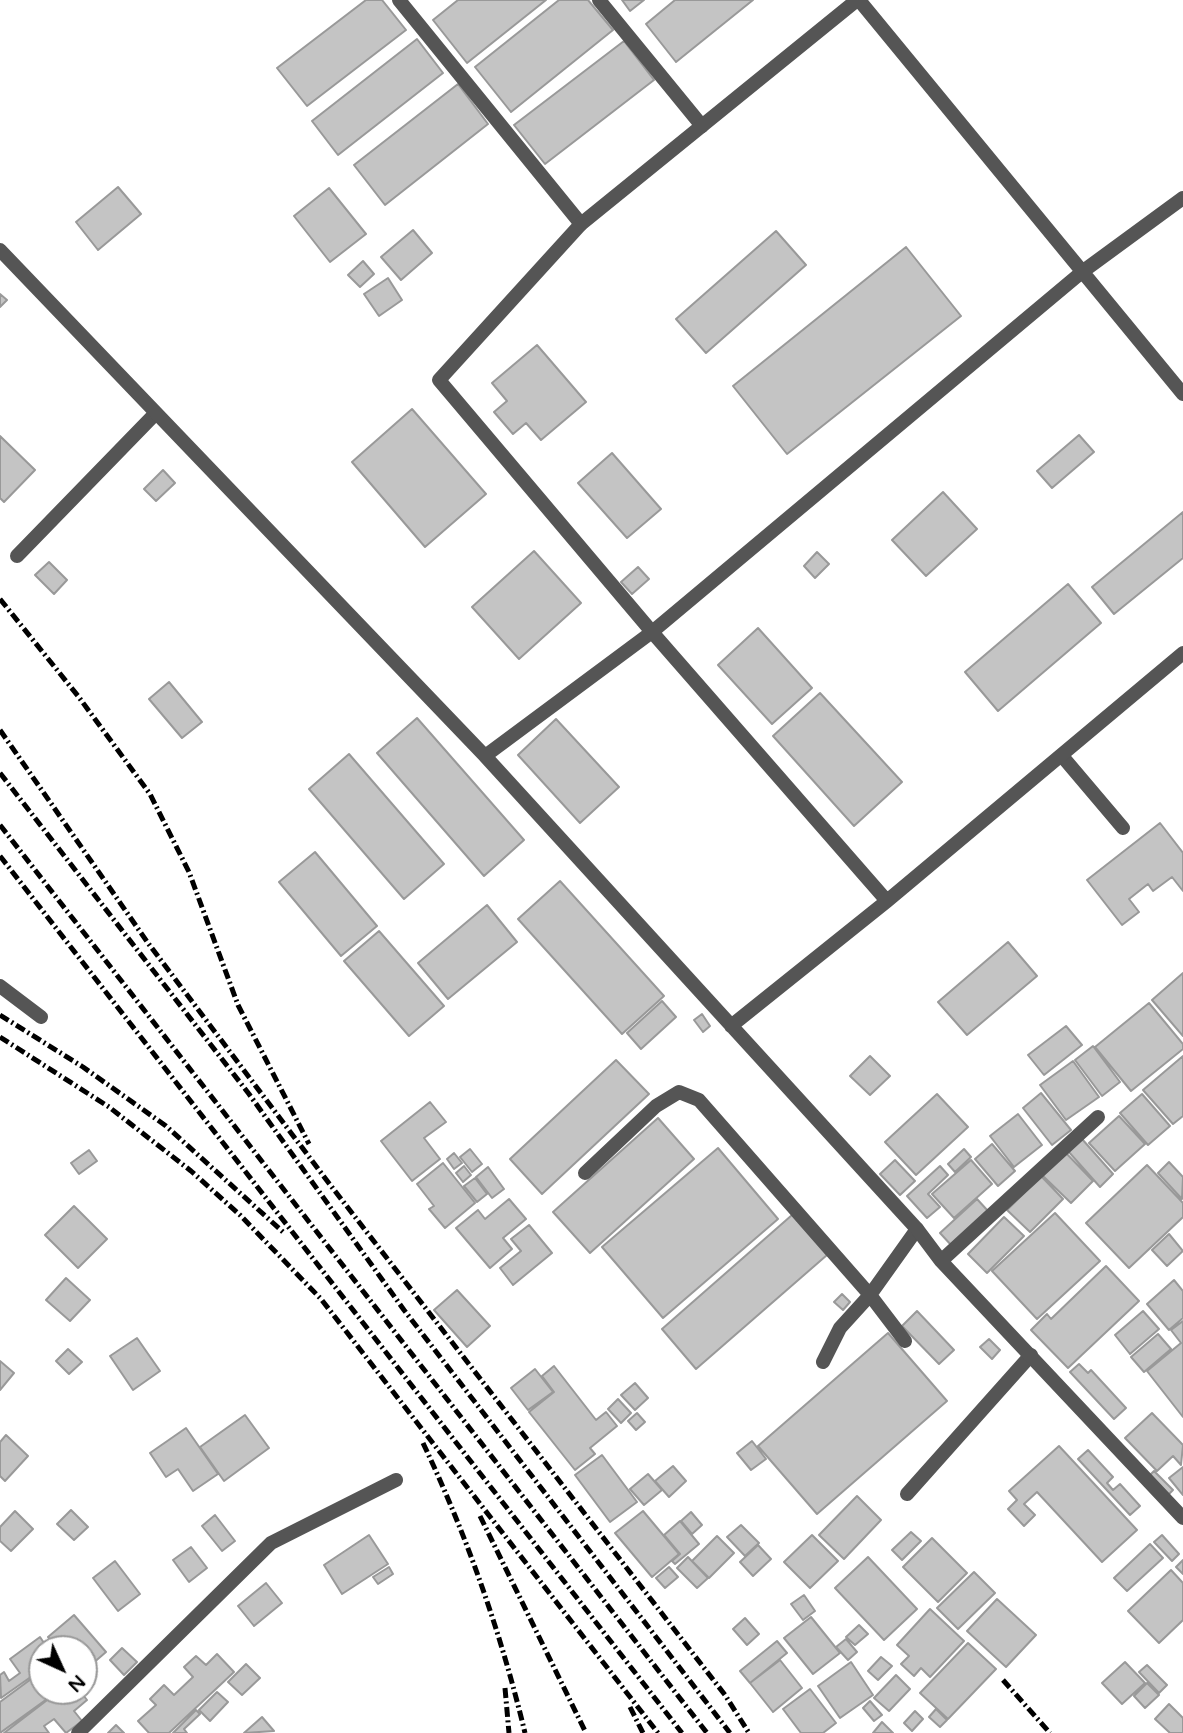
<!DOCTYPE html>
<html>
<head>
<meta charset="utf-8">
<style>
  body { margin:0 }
  #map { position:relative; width:1183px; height:1733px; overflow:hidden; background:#fff; font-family:"Varela Round",sans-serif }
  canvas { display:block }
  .north { position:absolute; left:28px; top:1635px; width:70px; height:70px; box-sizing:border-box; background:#fff; border:2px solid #999; border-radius:50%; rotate:135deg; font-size:19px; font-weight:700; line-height:28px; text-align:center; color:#000 }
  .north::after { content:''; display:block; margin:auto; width:24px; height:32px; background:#000; clip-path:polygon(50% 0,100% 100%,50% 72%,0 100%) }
</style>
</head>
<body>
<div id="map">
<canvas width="1183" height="1733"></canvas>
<div class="north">N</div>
</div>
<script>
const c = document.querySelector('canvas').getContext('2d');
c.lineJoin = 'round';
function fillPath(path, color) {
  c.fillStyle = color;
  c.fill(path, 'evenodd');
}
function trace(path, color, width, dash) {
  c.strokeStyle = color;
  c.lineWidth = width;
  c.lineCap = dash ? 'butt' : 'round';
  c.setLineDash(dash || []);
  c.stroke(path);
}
const building = new Path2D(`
  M366 0H382L406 30 307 106 277 68Z
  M458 0H546L467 63 433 20Z
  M559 0H588L613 30 511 112 475 67Z
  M622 0H644L630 11Z
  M675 0H753L676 62 646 24Z
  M417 39 443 73 338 155 312 121Z
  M624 41 654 80 545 164 514 125Z
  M458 84 488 124 385 205 354 165Z
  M118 187 141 214 98 250 76 222Z
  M329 188 366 234 330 262 294 216Z
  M413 230 432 253 401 280 381 257Z
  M776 231 806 265 706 353 676 319Z
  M906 247 961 316 787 454 733 386Z
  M363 261 374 274 360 287 348 275Z
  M388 278 402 300 379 316 364 294Z
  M0 294 7 300 0 307Z
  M537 345 586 402 541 440 526 423 513 434 494 412 507 401 492 383Z
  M412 409 486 494 425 547 352 462Z
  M1079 435 1094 452 1052 488 1037 471Z
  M0 436 35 470 4 502 0 498Z
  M612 453 661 509 627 538 578 483Z
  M163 470 175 483 156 501 144 489Z
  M943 492 977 529 926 576 892 540Z
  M1183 512V558L1114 614 1092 587Z
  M534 551 581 603 519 659 472 607Z
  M817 552 829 564 815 578 804 566Z
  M49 562 67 580 54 594 35 575Z
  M638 567 649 579 632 594 621 582Z
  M1068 584 1101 623 998 711 965 672Z
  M758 628 812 688 772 724 718 665Z
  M169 682 202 722 182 738 149 699Z
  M820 693 902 782 854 826 773 736Z
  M417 718 524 840 484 876 377 753Z
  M556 719 619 787 580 823 518 755Z
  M349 754 444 864 404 899 309 789Z
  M1160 823 1183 853V891L1172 877 1153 891 1148 884 1129 899 1139 912 1122 925 1087 880Z
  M315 852 377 926 341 956 279 882Z
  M560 881 664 996 622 1034 518 919Z
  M487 905 517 942 448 999 418 963Z
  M379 931 444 1006 409 1036 344 961Z
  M1008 942 1037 976 967 1035 938 1002Z
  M1183 973V1036L1152 1000Z
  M662 1001 676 1017 641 1049 627 1033Z
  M1149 1003 1183 1044V1049L1131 1091 1095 1047Z
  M702 1014 710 1026 703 1032 694 1020Z
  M1066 1026 1082 1045 1044 1075 1028 1055Z
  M1093 1046 1120 1082 1102 1096 1075 1060Z
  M870 1056 890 1076 870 1095 850 1076Z
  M1183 1056V1116L1173 1124 1143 1090Z
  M616 1060 649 1094 542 1194 510 1159Z
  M1073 1061 1099 1097 1066 1120 1040 1085Z
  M1041 1093 1071 1130 1052 1145 1023 1108Z
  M937 1094 968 1127 916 1175 885 1142Z
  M1142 1094 1170 1126 1148 1145 1120 1113Z
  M430 1102 446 1122 424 1138 440 1159 412 1181 381 1141Z
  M1018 1114 1042 1145 1014 1167 990 1136Z
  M1119 1116 1145 1144 1115 1171 1089 1143Z
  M658 1118 694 1159 590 1253 553 1212Z
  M1082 1139 1113 1174 1100 1187 1068 1151Z
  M992 1144 1015 1171 998 1186 975 1159Z
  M718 1148 778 1219 663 1318 602 1247Z
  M470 1149 482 1164 472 1172 460 1157Z
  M964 1149 971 1157 955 1172 948 1164Z
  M89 1150 97 1161 79 1174 71 1163Z
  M1065 1152 1093 1181 1071 1203 1042 1175Z
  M454 1153 462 1163 454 1169 447 1159Z
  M895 1160 915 1181 900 1195 880 1174Z
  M971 1160 992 1184 954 1218 932 1194Z
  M1169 1162 1183 1177 1182 1199 1158 1173Z
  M443 1163 475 1203 445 1228 429 1209 434 1206 417 1184Z
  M1147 1165 1183 1203V1217L1129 1268 1086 1223Z
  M464 1166 471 1175 463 1182 456 1173Z
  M940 1166 948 1175 928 1194 940 1207 927 1218 907 1196Z
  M488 1167 504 1189 492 1198 476 1177Z
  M1041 1176 1063 1199 1030 1232 1007 1210Z
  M475 1178 487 1194 477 1202 464 1186Z
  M509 1199 526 1219 503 1238 512 1249 490 1268 456 1228 478 1210 485 1219Z
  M977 1199 988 1211 952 1246 940 1233Z
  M74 1206 107 1239 78 1268 45 1235Z
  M1055 1213 1100 1261 1037 1319 992 1271Z
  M792 1215 827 1255 696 1369 662 1329Z
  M1004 1217 1024 1236 987 1273 968 1254Z
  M529 1225 552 1253 513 1285 500 1268 521 1251 511 1239Z
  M1169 1234 1183 1251 1167 1266 1152 1250Z
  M1106 1266 1139 1301 1068 1368 1031 1330 1047 1314 1051 1319Z
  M66 1278 90 1300 70 1321 46 1300Z
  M1174 1280 1183 1291V1318L1169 1330 1147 1304Z
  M457 1290 490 1326 467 1347 434 1310Z
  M842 1294 850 1302 843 1310 834 1302Z
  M917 1311 954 1350 939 1364 902 1326Z
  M1143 1311 1159 1329 1130 1354 1115 1335Z
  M1183 1321V1417L1147 1371 1181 1343 1171 1330Z
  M888 1333 947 1401 817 1514 758 1446Z
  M1158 1334 1171 1349 1144 1372 1131 1357Z
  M137 1338 160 1371 133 1390 110 1356Z
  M989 1339 1000 1350 992 1359 980 1347Z
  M68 1349 82 1362 69 1374 56 1361Z
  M0 1361 14 1373 0 1390Z
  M1079 1364 1088 1373 1091 1370 1126 1408 1114 1419 1070 1372Z
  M554 1366 596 1420 606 1412 617 1426 590 1448 595 1454 575 1470 529 1412 554 1392 542 1376Z
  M535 1369 553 1392 528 1410 511 1388Z
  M635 1383 648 1398 635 1410 621 1395Z
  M618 1399 631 1413 621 1423 608 1409Z
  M637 1413 645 1422 636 1430 628 1421Z
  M1152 1413 1183 1445 1181 1465 1173 1456 1157 1471 1125 1438Z
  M245 1415 269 1448 224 1481 200 1447Z
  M186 1428 218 1474 193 1491 178 1469 166 1477 150 1453Z
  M6 1435 28 1456 5 1481 0 1476V1442Z
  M752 1441 766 1459 751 1470 737 1453Z
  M1059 1446 1137 1530 1102 1562 1037 1492 1024 1504 1035 1515 1024 1526 1008 1509 1017 1500 1009 1491Z
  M1088 1450 1113 1477 1107 1483 1113 1490 1120 1484 1140 1506 1130 1515 1078 1459Z
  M602 1455 637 1502 610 1522 575 1475Z
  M673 1466 686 1481 669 1497 655 1481Z
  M1183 1467V1495L1169 1478Z
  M1154 1471 1173 1490 1165 1498 1146 1479Z
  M648 1474 662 1490 644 1505 630 1489Z
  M857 1496 881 1520 844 1559 819 1535Z
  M71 1510 88 1527 74 1540 57 1524Z
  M15 1511 33 1529 11 1551 0 1541V1527Z
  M643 1511 679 1554 652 1577 615 1533Z
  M691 1512 702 1525 692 1534 681 1521Z
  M215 1515 235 1541 222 1551 202 1526Z
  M680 1521 699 1544 675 1564 672 1561 680 1554 664 1535Z
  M741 1525 759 1543 745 1556 727 1537Z
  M911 1532 921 1541 902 1560 892 1550Z
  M369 1535 388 1564 342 1594 324 1565Z
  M812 1535 838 1561 810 1588 784 1562Z
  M1162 1535 1179 1554 1172 1561 1154 1542Z
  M717 1536 734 1553 709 1578 692 1561Z
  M932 1538 967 1573 938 1602 903 1567Z
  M1150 1544 1163 1558 1127 1591 1114 1578Z
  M758 1545 771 1559 753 1576 740 1562Z
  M191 1547 207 1568 189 1582 173 1560Z
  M688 1557 708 1578 697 1588 677 1568Z
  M868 1557 917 1609 884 1640 835 1588Z
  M1183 1560V1574L1176 1567Z
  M115 1561 140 1594 118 1611 93 1578Z
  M389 1567 393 1574 378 1584 373 1577Z
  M669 1567 678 1577 665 1588 656 1578Z
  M1171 1570 1183 1583V1620L1159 1643 1128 1611Z
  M974 1572 995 1593 958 1629 937 1608Z
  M266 1583 282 1603 254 1626 238 1606Z
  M804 1595 815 1611 803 1620 791 1604Z
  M997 1599 1036 1635 1006 1667 967 1631Z
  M930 1609 964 1641 930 1677 921 1668 914 1676 901 1664 909 1656 897 1645Z
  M74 1615 106 1652 84 1671V1649H59L48 1637Z
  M811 1617 840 1653 813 1674 784 1638Z
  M745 1618 759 1634 747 1645 733 1629Z
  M859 1625 868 1634 855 1645 846 1637Z
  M40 1637 48 1649H42V1669L1 1698 0 1675 4 1672 9 1681 20 1673 10 1659Z
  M846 1639 857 1652 848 1660 836 1647Z
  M777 1641 787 1653 750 1683 740 1671Z
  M968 1643 996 1669 948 1719 920 1693Z
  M122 1648 137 1662 124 1675 110 1660Z
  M217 1654 234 1672 169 1733H149L138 1721 156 1705 150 1699 164 1685 174 1695 193 1677 184 1667 196 1656 206 1665Z
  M881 1657 892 1666 878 1680 868 1671Z
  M780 1660 802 1688 773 1712 750 1683Z
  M851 1662 873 1695 840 1718 818 1686Z
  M1125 1662 1145 1683 1122 1704 1102 1683Z
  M246 1664 260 1678 242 1695 228 1682Z
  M1147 1665 1167 1685 1159 1693 1139 1672Z
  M42 1671V1691H58L0 1733V1702Z
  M896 1675 910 1689 889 1711 874 1698Z
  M1147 1683 1159 1695 1145 1708 1134 1696Z
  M810 1689 836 1723 823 1733H801L783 1709Z
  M59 1691H80L87 1700 74 1711 82 1721 66 1733 54 1719 44 1726 49 1733H4Z
  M217 1692 228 1702 210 1721 199 1710Z
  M870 1701 882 1715 874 1721 863 1708Z
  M1169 1704 1183 1718V1733H1170L1155 1719Z
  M936 1709 947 1720 940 1727 929 1717Z
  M196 1710 200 1714 184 1729 187 1733H173Z
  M915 1711 923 1719 912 1731 904 1723Z
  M262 1717 274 1731 244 1733Z
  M882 1722 893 1733H873Z
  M116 1725 124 1733H108Z`);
const lane = new Path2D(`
  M399 0 581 224
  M599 0 702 126
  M17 556 155 414
  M1062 756 1123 828
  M585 1173 656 1106 679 1092 699 1100 870 1295 905 1341
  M823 1362 840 1328 870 1295 917 1229
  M907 1494 1031 1355`);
const street = new Path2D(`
  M857 0 581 224 439 380 652 632 887 901
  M859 0 1183 394
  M0 250 485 756 917 1229 941 1261 1183 1518
  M485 756 652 632 1082 272 1183 198
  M0 986 41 1017
  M731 1026 887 901 1183 653
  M941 1261 1098 1117
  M78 1733 271 1543 396 1480`);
const rail = new Path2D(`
  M0 599 78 696 150 794 189 872 238 1005 309 1144
  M0 730 148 943 328 1182 725 1695 749 1733
  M0 773 249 1094 404 1310 730 1733
  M0 825 707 1733
  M0 856 682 1733
  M0 1015 83 1067 166 1126 283 1232
  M0 1037 109 1107 191 1171 240 1215 321 1299 658 1733
  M423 1443C467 1536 501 1633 525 1733
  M480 1516 586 1733
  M1003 1680 1050 1733
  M505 1688 509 1733
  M630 1707 643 1733`);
fillPath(building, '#c4c4c4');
trace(building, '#999', 2);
trace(lane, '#555', 14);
trace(street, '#555', 14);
trace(rail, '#000', 5, [10, 3.5, 2, 3.5]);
</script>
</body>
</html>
